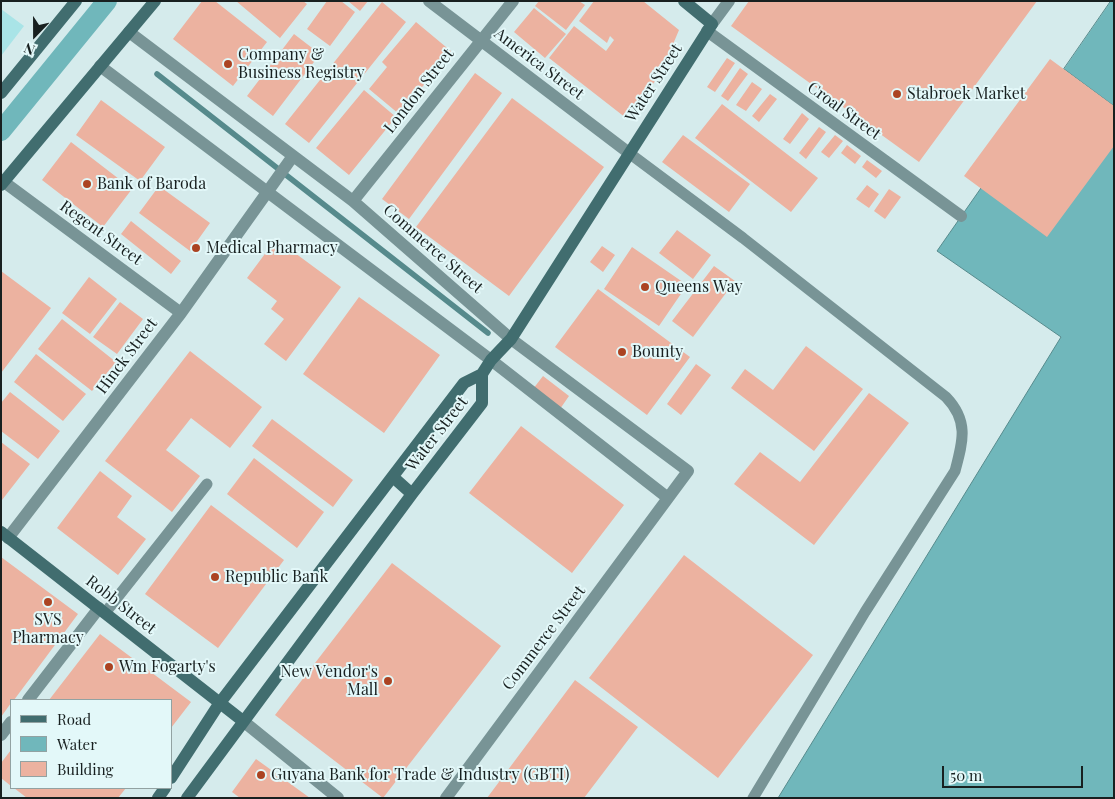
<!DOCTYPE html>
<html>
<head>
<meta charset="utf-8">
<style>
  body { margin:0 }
  #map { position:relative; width:1115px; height:799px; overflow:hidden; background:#d5ebec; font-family:"Playfair Display",serif }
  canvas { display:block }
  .frame { position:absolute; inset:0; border:2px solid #182020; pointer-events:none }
  .legend { position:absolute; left:10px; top:699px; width:162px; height:90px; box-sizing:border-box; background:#e3f8f9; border:1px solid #92a2a2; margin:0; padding:6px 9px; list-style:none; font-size:15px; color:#182020 }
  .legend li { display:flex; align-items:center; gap:10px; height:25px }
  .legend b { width:25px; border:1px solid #92a2a2 }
  .north { position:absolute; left:10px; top:10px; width:50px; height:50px; -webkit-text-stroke:4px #e3f8f9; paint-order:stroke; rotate:202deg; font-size:14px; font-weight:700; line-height:20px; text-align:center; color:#182020 }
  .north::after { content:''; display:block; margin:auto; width:18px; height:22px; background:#182020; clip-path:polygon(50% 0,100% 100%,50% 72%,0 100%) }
  .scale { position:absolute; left:942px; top:766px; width:141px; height:22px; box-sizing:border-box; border:2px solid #182020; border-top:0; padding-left:6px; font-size:15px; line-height:18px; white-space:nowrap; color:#182020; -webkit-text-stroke:4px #e3f8f9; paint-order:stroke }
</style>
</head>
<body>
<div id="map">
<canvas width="1115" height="799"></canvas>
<div class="frame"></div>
<ul class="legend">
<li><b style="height:6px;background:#416d6f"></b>Road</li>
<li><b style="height:14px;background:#70b7bb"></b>Water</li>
<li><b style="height:14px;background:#ecb2a0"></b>Building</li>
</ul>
<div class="north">N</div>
<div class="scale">50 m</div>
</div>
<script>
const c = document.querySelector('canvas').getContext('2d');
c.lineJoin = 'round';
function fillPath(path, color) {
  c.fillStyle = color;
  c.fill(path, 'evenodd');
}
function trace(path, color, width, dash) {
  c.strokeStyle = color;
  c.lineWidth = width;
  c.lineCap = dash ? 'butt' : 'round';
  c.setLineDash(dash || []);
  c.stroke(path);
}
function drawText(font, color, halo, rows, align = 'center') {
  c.font = font + ' "Playfair Display",serif';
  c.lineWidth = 4;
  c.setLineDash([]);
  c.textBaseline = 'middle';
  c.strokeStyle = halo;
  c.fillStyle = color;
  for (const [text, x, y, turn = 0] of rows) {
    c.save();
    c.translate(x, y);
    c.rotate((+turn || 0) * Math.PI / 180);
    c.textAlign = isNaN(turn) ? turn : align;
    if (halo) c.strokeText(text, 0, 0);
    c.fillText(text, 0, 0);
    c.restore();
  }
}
const green = new Path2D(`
  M1 9 24 26 1 56Z`);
const water = new Path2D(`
  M1111 1H1114V106L1064 69Z
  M1114 146V798H778L1061 337 937 251 981 188Z`);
const stream = new Path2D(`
  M157 74 488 333`);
const canal = new Path2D(`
  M1 131 107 1`);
const building = new Path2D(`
  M202 1H215L267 42 233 86 173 39Z
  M236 1H303L307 4 280 38Z
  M327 1H341L355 12 330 46 307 29Z
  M348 1H368L360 11Z
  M539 1H579L585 5 566 30 535 6Z
  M594 1H643L679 30 660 75 626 118 549 58 574 26 606 51 614 40 610 36 607 43 579 21Z
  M749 1H1037L919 162 731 26Z
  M382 2 406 22 309 143 285 124Z
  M534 8 566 34 545 58 514 32Z
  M416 22 452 52 399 114 369 89 387 67 382 62Z
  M294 34 320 54 273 116 247 96Z
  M727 58 735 63 715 92 707 87Z
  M1050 59 1114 106V146L1047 237 964 176Z
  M740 68 748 74 728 101 721 96Z
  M475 73 502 93 409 219 382 199Z
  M752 82 762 89 746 111 736 105Z
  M364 90 396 117 349 175 316 148Z
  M770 94 777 99 759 122 752 116Z
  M512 98 604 167 509 296 416 227Z
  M101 100 165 147 140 181 76 135Z
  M722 104 818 178 791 212 695 138Z
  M802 113 809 119 790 144 783 139Z
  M819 127 826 132 806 159 799 153Z
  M683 135 750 184 729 212 662 162Z
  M835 135 843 141 829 158 821 152Z
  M71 142 132 189 103 227 42 180Z
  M847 145 861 156 855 164 841 153Z
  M867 160 882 171 876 178 862 167Z
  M867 185 879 194 869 208 856 199Z
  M159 186 210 223 190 251 139 213Z
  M889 189 901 197 885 219 874 211Z
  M131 221 181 261 171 274 121 234Z
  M677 230 711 255 693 279 659 253Z
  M276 239 341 287 286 361 264 344 284 319 271 309 277 301 247 278Z
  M602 246 615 255 603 272 590 262Z
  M632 247 687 285 659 326 604 289Z
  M714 266 735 281 693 337 672 321Z
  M1 271 51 308 1 373Z
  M89 277 117 299 90 334 62 313Z
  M598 289 690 357 647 415 555 347Z
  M359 297 440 355 384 433 303 374Z
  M120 302 143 319 117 354 93 337Z
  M62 319 116 362 92 391 38 349Z
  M806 346 863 389 814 451 731 388 745 369 773 390Z
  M190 351 262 407 230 448 191 418 166 450 200 476 172 512 105 461Z
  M36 354 86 394 63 421 14 382Z
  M696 364 711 375 681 415 667 404Z
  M543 376 569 396 560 409 533 389Z
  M10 392 60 431 38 459 1 431V403Z
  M869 393 909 423 814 545 734 484 760 452 800 482Z
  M272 419 353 480 333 507 252 446Z
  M521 426 624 505 572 573 469 493Z
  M1 442 30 464 2 500 1 499Z
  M254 458 324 512 297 548 227 494Z
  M100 471 132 496 117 517 146 539 118 575 57 528Z
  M211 505 284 560 218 648 145 594Z
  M684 555 813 655 718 778 589 678Z
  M1 557 78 614 14 700H11V703L1 717Z
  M392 563 501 646 383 798 275 715Z
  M100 634 191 702 171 728V700H49Z
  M575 680 638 727 584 798H487Z
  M11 750V786L1 778V763Z
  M256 759 310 798H240L232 792Z
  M14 788H126L118 798H27Z`);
const lane = new Path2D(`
  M629 153 743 238 946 397C969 421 963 441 955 471L865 612 753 798
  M105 613 207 484`);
const street = new Path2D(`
  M429 1 629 153
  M712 24 729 1
  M707 31 961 216
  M129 32 353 201 511 339 688 471 446 798
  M100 66 491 360 668 498
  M4 182 181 313
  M353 201 513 1
  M8 538 181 313 293 156
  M28 700 99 608
  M243 721 338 798
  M1 735 11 722`);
const secondary = new Path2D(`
  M1 93 76 1
  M1 185 155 1
  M393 477 412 494
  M1 532 243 721
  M171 778 219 704 464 383 482 374
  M158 798 165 788
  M187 798 412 494 482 403V374L491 360 511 339 712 24 684 1`);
const markers = [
  [228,64,5,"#ab4322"],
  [897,94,5,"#ab4322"],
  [87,184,5,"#ab4322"],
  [196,248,5,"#ab4322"],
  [645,287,5,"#ab4322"],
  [622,352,5,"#ab4322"],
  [215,577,5,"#ab4322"],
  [48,602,5,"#ab4322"],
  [109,667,5,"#ab4322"],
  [388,681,5,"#ab4322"],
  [261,775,5,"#ab4322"]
];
const poiNames = [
  ["Company &",238,55],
  ["Business Registry",238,73],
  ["Stabroek Market",907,94],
  ["Bank of Baroda",97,184],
  ["Medical Pharmacy",206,248],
  ["Queens Way",655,287],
  ["Bounty",632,352],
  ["Republic Bank",225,577],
  ["SVS",48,620,"center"],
  ["Pharmacy",48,638,"center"],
  ["Wm Fogarty's",119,667],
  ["New Vendor's",378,672,"right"],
  ["Mall",378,690,"right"],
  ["Guyana Bank for Trade & Industry (GBTI)",271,775]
];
const streetNames = [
  ["America Street",539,64,37],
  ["Water Street",654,83,-57],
  ["London Street",419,91,-52],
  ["Croal Street",844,111,36],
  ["Regent Street",101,233,36],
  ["Commerce Street",433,249,41],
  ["Hinck Street",127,356,-53],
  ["Water Street",437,434,-52],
  ["Robb Street",121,605,38],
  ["Commerce Street",544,638,-53]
];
fillPath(green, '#a9e4e7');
fillPath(water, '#70b7bb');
trace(water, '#568a8c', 1);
trace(stream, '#568a8c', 5.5);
trace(canal, '#70b7bb', 20);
fillPath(building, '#ecb2a0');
trace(lane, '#789496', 11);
trace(street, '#789496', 12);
trace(secondary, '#416d6f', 12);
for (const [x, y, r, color] of markers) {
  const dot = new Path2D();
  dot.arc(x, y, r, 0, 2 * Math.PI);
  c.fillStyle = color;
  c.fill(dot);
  trace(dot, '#e3f8f9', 2);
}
drawText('16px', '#182020', '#e3f8f9', poiNames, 'left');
drawText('16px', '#182020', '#e3f8f9', streetNames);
</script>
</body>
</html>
